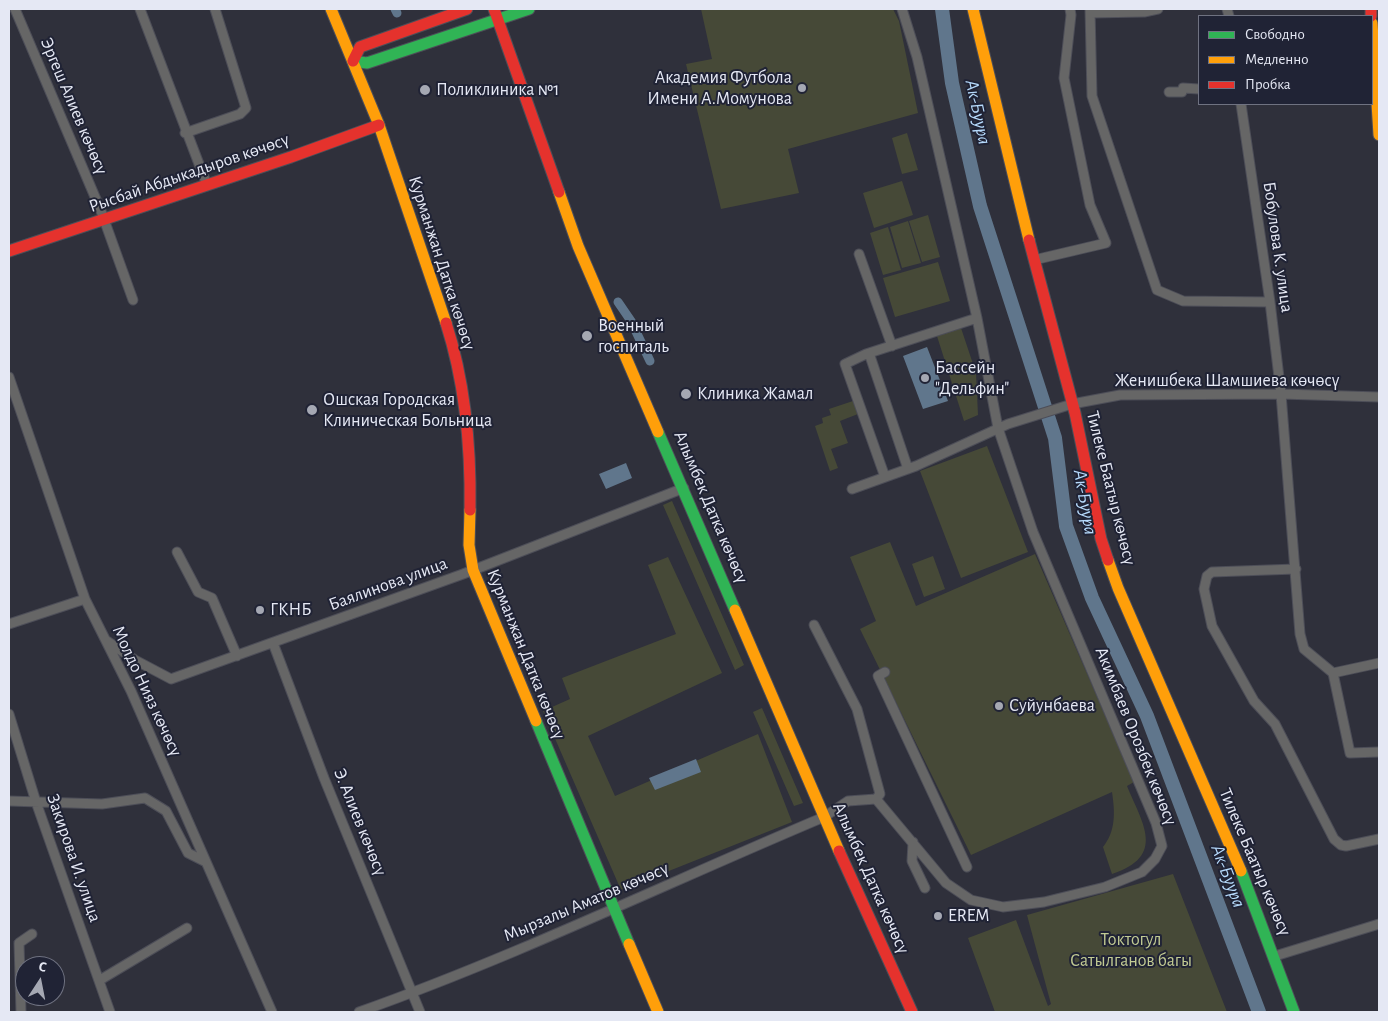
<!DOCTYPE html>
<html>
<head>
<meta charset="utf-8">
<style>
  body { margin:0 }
  #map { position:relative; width:1388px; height:1021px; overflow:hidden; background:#2f303b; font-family:"Alegreya Sans",sans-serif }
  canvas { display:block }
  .frame { position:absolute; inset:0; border:10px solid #e5e8f4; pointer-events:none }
  .legend { position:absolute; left:1198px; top:15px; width:175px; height:90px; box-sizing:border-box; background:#202335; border:1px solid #6f7281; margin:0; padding:6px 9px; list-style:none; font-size:15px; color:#e5e8f4 }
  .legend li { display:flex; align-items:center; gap:10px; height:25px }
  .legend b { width:25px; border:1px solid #6f7281 }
  .north { position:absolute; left:15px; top:956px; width:50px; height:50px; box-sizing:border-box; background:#202335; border:1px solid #6f7281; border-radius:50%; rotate:11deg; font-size:14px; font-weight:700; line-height:20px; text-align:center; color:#e5e8f4 }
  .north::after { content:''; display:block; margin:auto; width:18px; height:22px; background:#a5a8b3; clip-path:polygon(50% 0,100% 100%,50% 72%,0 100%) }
</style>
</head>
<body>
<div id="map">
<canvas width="1388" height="1021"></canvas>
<div class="frame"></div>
<ul class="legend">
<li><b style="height:6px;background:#30b455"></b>Свободно</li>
<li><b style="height:6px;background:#ff9f0a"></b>Медленно</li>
<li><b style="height:6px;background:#e5322d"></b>Пробка</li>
</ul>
<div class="north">С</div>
</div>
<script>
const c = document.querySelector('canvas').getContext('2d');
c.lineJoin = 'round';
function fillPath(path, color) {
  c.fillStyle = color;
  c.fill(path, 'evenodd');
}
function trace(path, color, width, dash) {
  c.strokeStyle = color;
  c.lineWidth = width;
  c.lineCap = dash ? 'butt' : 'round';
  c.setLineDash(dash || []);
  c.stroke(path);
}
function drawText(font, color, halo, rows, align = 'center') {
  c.font = font + ' "Alegreya Sans",sans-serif';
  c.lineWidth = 4;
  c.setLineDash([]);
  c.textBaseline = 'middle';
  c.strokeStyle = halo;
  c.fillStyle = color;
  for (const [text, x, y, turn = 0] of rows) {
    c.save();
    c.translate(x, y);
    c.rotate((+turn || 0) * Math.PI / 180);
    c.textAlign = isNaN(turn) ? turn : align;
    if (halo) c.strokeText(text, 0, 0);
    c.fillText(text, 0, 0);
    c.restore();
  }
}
const green = new Path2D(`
  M701 9H893L899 21 918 113 788 149 799 193 721 209 686 64 712 59Z
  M907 133 918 170 902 174 892 138Z
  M902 181 913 215 874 228 863 193Z
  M928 215 940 257 922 262 909 221Z
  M908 221 921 263 902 268 890 227Z
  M888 227 901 270 883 275 870 233Z
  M938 262 950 301 895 317 883 278Z
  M960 325 976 373 978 415 964 421 936 333Z
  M853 401 858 414 840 421 848 443 831 449 838 468 830 471 815 426 823 423 822 418 831 415 829 409Z
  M987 446 1028 552 961 578 920 471Z
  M672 501 744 665 735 670 663 505Z
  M890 542 916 606 1035 554 1134 782 1127 786C1142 823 1167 856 1112 874L1103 847C1116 831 1115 812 1112 792L971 855 860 629 876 621 850 557Z
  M933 556 945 589 924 597 912 564Z
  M668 557 722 673 588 736 615 796 758 734 792 822 621 890 543 711 570 699 562 678 676 634 648 565Z
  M762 708 803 803 794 806 753 712Z
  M1173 874 1227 1012H995L968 938 1016 920 1048 1006 1051 1004 1027 915Z`);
const water = new Path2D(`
  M927 347 948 401 923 409 903 356Z
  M626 463 632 478 606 489 599 474Z
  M696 759 701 772 655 790 649 778Z`);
const canal = new Path2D(`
  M395 9 397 13
  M618 302 631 321 650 361`);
const river = new Path2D(`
  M942 9 952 83 980 206 1055 438 1066 526 1092 598 1147 716 1259 1012`);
const street = new Path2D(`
  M15 9 101 211 133 300
  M140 9 207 185
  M902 9 917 57 977 318
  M1090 9 1092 96 1157 290 1183 301 1270 302
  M1227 9 1229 16
  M1090 13 1144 12 1158 9
  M1169 92H1182L1183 88 1199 89
  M1241 104 1270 302 1281 394 1300 634 1304 649 1333 673
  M185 133 240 114 246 108 215 9
  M859 254 892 346
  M1034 260 1106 243 1090 205 1064 78 1071 15 1070 9
  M869 353 908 469
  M9 377 85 599 131 691 272 1012
  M852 489 916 466 1008 424 1072 404 1120 395 1281 394 1379 397
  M177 552 198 592 212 598 237 656
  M1296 569 1212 572 1207 576 1204 589 1212 626 1254 701 1275 724 1334 839 1341 845 1346 846 1379 839
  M9 624 85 599
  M814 625 857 709 880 794 876 799
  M107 641 135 660 171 679 463 574 684 488
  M273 643 324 778 420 1012
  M1379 663 1333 673 1350 753 1379 752
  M885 672 878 676 967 867
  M9 714 36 802 110 1012
  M9 801 102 804 145 798 166 811 188 853 204 861
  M913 842 912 861 925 888
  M1275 956 1379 924
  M100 980 187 928
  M21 1012 19 943 32 934
  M359 1012C517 956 669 882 824 817L848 801 876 799 946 883 971 900 1003 907 1044 902 1105 887 1142 872 1155 859 1162 846 1156 823 1033 532 998 428 977 318 866 354 845 364 885 477`);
const fast = new Path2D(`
  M353 61 367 63 529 9
  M658 432 735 610
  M536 721 629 944
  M1241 871 1294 1012`);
const slow = new Path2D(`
  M331 9 379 125 446 323
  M973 9 1029 240
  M1372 23 1379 135
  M559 192 578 246 658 432
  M470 510 469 545 473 570 536 721
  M1108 560 1118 588 1241 871
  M735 610 839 851
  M629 944 658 1012`);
const jam = new Path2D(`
  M494 9 559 192
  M1371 9V16
  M353 61 360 47 467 9
  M1029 240 1075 413 1101 539 1108 560
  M9 251 291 157 379 125
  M446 323C465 382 471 448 470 510
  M839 851 912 1012`);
const markers = [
  [802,88,5,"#a5a8b3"],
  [425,90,6,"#a5a8b3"],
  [587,336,6,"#a5a8b3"],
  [925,378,5,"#a5a8b3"],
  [686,394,6,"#a5a8b3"],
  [312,410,6,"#a5a8b3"],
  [260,610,5,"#a5a8b3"],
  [999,706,5,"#a5a8b3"],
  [938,916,5,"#a5a8b3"]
];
const poiNames = [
  ["Академия Футбола",792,78,"right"],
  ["Имени А.Момунова",792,99,"right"],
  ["Поликлиника №1",436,90],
  ["Военный",598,326],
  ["госпиталь",598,347],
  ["Бассейн",935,368],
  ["\"Дельфин\"",935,389],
  ["Клиника Жамал",697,394],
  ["Ошская Городская",323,400],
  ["Клиническая Больница",323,421],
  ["ГКНБ",270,610],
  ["Суйунбаева",1009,706],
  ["EREM",948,916]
];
const streetNames = [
  ["Эргеш Алиев көчөсү",74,106,67],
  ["Рысбай Абдыкадыров көчөсү",189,173,-19],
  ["Бобулова К. улица",1278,247,82],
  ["Курманжан Датка көчөсү",442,263,72],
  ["Женишбека Шамшиева көчөсү",1227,381],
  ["Тилеке Баатыр көчөсү",1111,488,76],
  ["Алымбек Датка көчөсү",711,507,67],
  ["Баялинова улица",388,584,-20],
  ["Курманжан Датка көчөсү",526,654,68],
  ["Молдо Нияз көчөсү",147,691,65],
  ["Акимбаев Орозбек көчөсү",1136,736,68],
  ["Э. Алиев көчөсү",360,822,68],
  ["Закирова И. улица",74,858,71],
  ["Тилеке Баатыр көчөсү",1255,862,67],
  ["Алымбек Датка көчөсү",871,878,66],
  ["Мырзалы Аматов көчөсү",586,902,-23]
];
const parkNames = [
  ["Токтогул",1131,940],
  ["Сатылганов багы",1131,961]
];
const waterNames = [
  ["Ак-Буура",978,112,78],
  ["Ак-Буура",1085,502,80],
  ["Ак-Буура",1228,876,69]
];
fillPath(green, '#464937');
fillPath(water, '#60768c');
trace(canal, '#60768c', 9);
trace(river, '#60768c', 14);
trace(street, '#4d4e58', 11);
trace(fast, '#4d4e58', 13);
trace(slow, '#4d4e58', 13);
trace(jam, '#4d4e58', 13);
trace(street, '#666', 9);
trace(fast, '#30b455', 11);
trace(slow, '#ff9f0a', 11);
trace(jam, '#e5322d', 11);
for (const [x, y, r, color] of markers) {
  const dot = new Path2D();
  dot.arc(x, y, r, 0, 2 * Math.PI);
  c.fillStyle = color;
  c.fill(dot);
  trace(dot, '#202335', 2);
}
drawText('18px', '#e5e8f4', '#202335', poiNames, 'left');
drawText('18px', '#e5e8f4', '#202335', streetNames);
drawText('18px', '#c2cb93', '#202335', parkNames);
drawText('italic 19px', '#b7dbfd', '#202335', waterNames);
</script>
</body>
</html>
